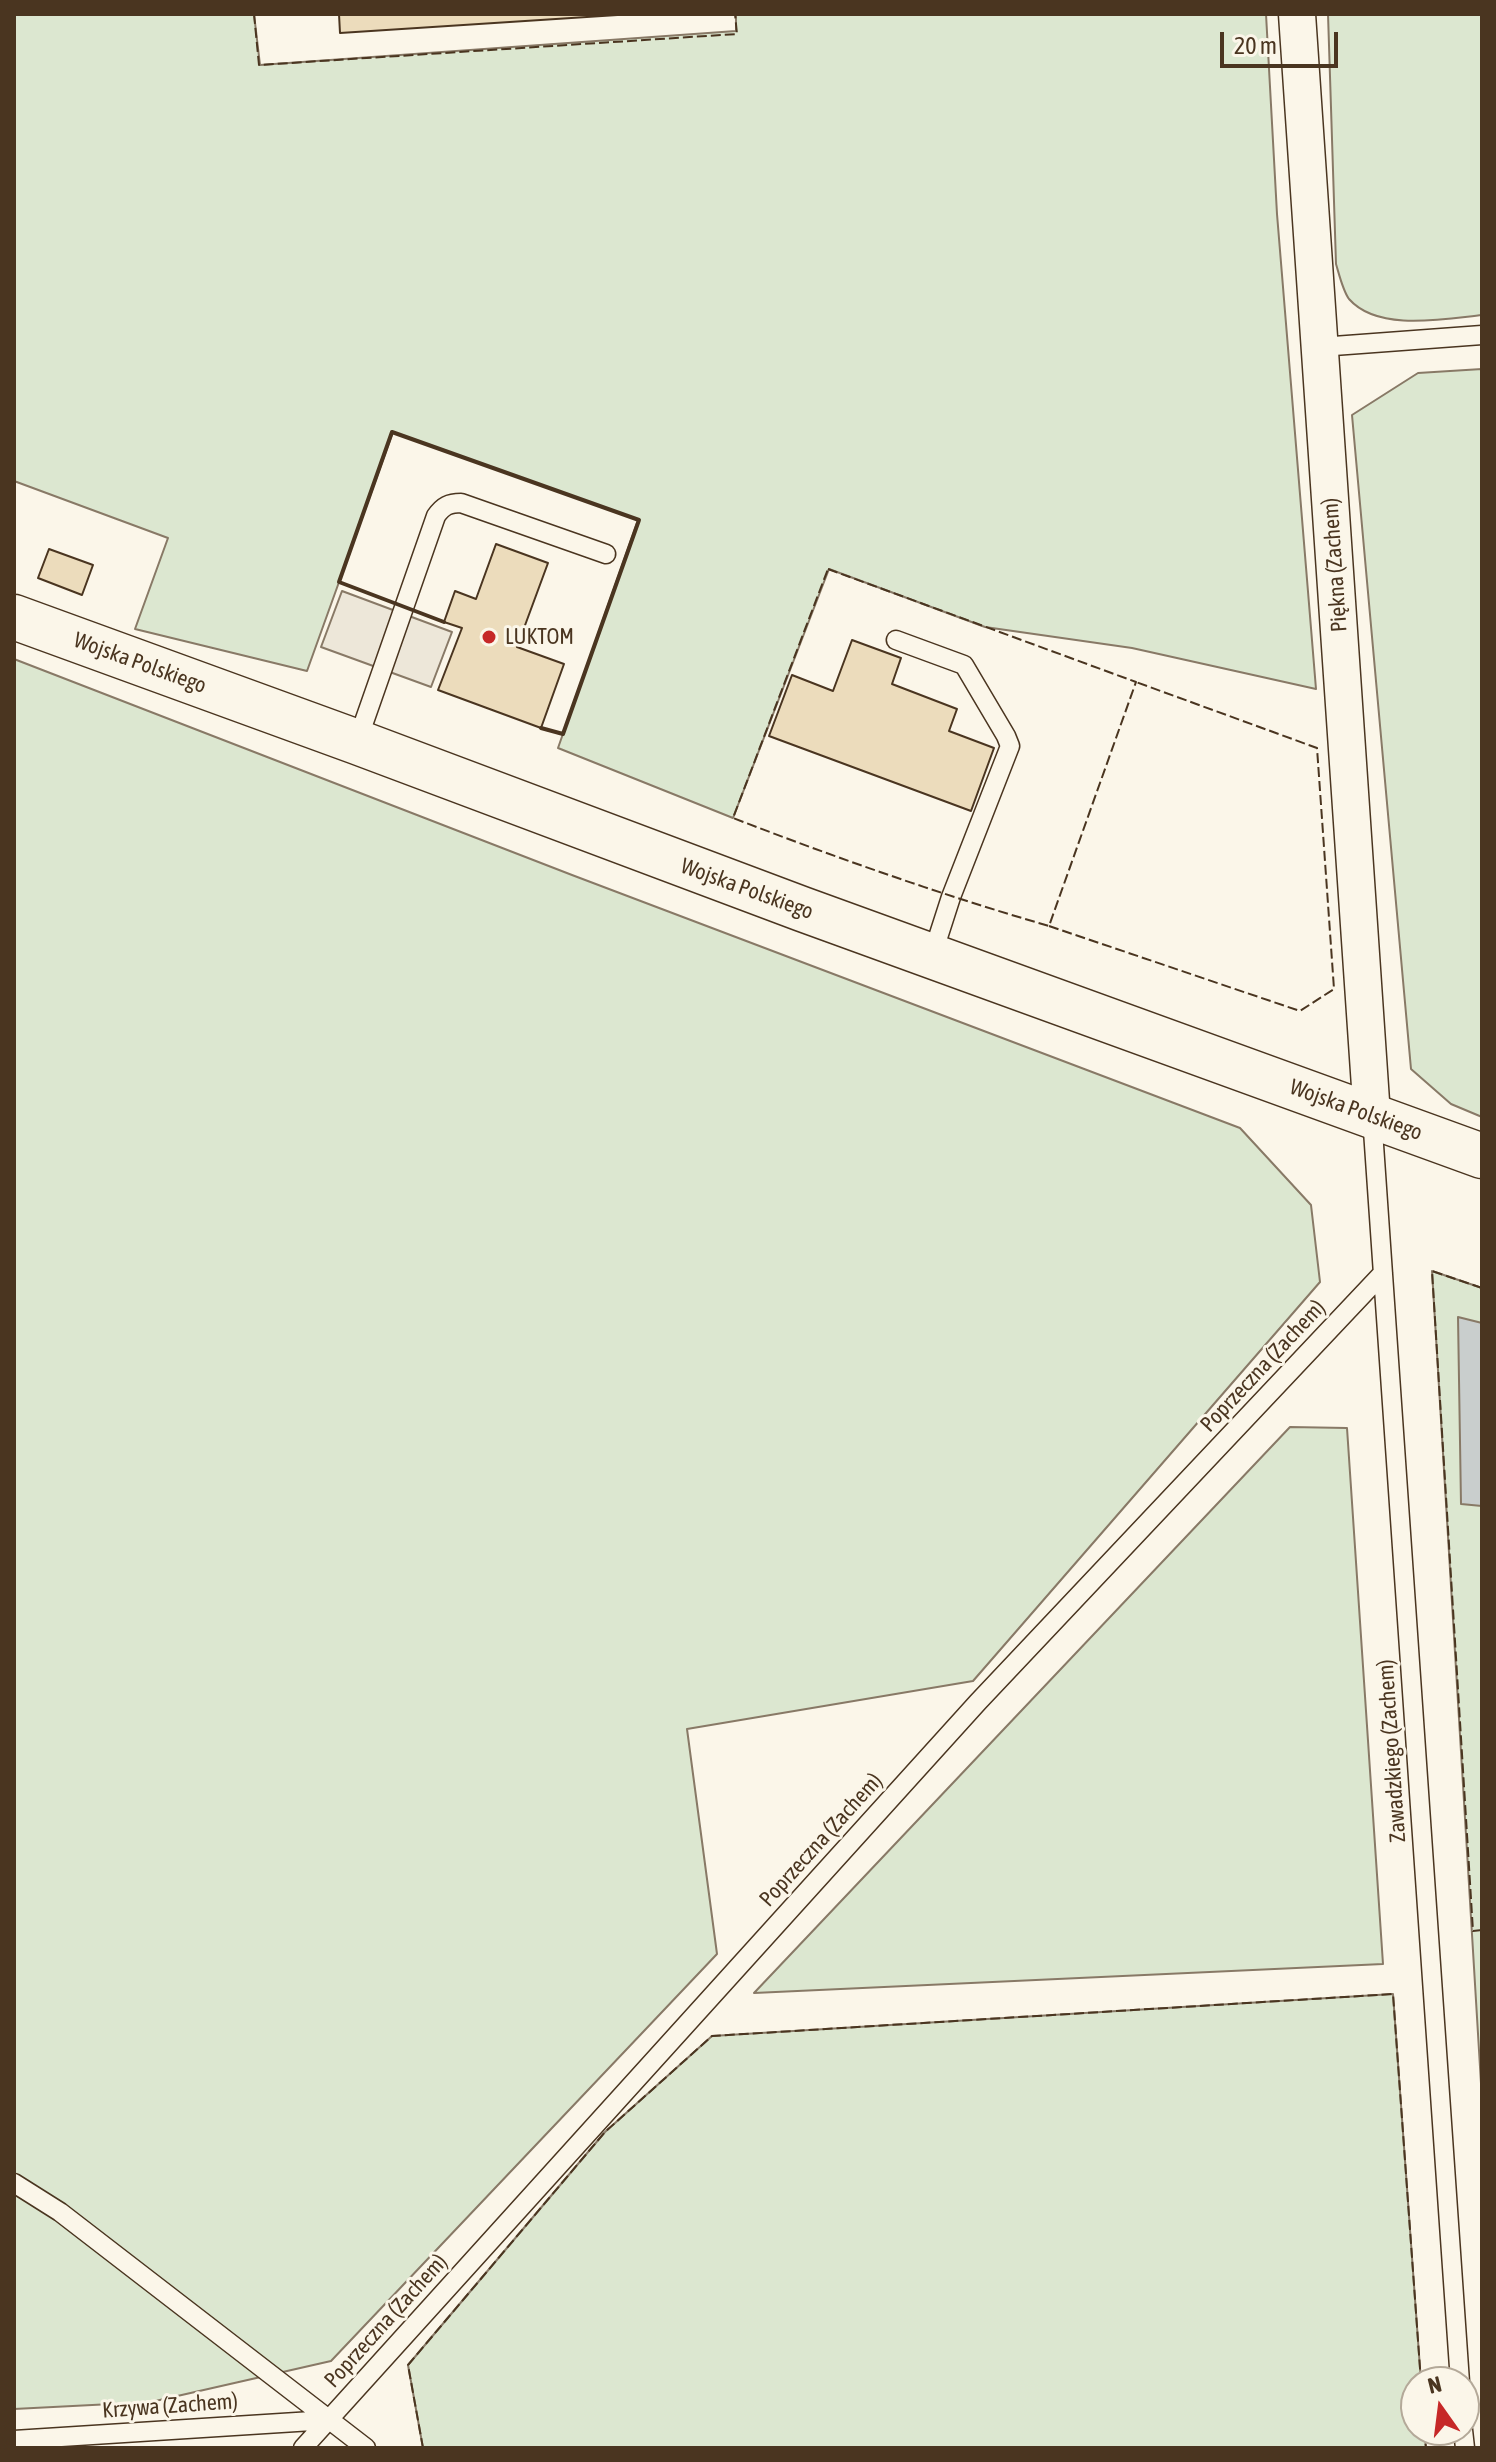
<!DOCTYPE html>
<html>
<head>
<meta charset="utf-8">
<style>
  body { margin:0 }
  #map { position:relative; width:1496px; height:2462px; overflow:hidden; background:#fbf6e9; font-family:"Asap Condensed",sans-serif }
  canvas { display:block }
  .frame { position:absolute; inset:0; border:16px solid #4a3520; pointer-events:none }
  .north { position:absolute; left:1400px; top:2366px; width:80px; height:80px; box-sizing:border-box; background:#fbf6e9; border:2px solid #b4a999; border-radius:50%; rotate:346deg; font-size:22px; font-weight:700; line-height:32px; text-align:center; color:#4a3520 }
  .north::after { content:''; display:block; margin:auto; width:28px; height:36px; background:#c62828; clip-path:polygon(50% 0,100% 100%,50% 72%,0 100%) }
  .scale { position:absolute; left:1220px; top:32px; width:118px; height:36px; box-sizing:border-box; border:4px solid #4a3520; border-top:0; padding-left:10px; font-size:24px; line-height:28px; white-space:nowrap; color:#4a3520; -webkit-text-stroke:6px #fbf6e9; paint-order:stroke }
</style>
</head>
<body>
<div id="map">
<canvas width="1496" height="2462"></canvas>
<div class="frame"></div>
<div class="north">N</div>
<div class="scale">20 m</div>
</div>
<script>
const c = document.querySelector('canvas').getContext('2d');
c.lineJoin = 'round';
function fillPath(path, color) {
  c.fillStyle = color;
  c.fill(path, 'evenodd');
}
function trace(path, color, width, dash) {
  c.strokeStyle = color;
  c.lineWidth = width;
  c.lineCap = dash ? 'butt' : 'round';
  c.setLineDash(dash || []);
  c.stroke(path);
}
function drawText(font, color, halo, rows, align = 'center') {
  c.font = font + ' "Asap Condensed",sans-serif';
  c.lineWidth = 6;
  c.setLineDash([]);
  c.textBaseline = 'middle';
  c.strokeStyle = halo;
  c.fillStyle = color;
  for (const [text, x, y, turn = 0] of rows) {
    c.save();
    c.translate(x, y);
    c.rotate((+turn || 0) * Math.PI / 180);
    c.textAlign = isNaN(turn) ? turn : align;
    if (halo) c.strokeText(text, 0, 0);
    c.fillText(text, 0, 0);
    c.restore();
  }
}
const green = new Path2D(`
  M14 14H254L260 65 736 31V14H1266L1277 214 1316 689 1132 648 985 627 829 569 733 818 558 748 638 520 393 432 307 671 135 629 168 538 14 481Z
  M1328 14H1482V315C1444 319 1378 332 1349 299 1343 291 1339 274 1336 264Z
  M1482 369V1117L1451 1104 1411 1069 1352 415 1418 373Z
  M14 659 572 875 1240 1128 1311 1205 1320 1282 973 1681 687 1729 717 1954 331 2361 151 2402 14 2409Z
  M1432 1271 1482 1288V2100Z
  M1290 1427 1347 1428 1383 1964 754 1993Z
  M1393 1994 1421 2382H1416V2430H1424L1426 2448H423L408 2365 605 2132 712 2036Z`);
const parking = new Path2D(`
  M342 591 452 632 431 687 321 647Z`);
const water = new Path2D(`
  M1458 1317 1482 1323V1506L1461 1504Z`);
const building = new Path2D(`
  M339 14H633L340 33Z
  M496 544 548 563 517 647 564 664 541 728 438 690 462 628 444 622 455 591 476 599Z
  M49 549 93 565 82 595 38 578Z
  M852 640 901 658 892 684 957 709 949 731 994 748 971 811 769 736 792 675 833 691Z`);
const lane = new Path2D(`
  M1320 347 1482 335
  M896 640 964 665 1006 736 1010 746 951 897 932 956
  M357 742 436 516C443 506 449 503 461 503L606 554
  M1372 1116 1460 2382
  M14 2183 60 2212 366 2448
  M1463 2430 1465 2448
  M14 2440 328 2420
  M303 2448 978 1702 1383 1273`);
const street = new Path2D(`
  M1297 14 1372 1116`);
const secondary = new Path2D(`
  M14 617 357 742 802 909 1482 1156`);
const fence = new Path2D(`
  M254 14 259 65 737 34 735 14
  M828 569 1136 682 1049 926C942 895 837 858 733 818Z
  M1049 926 1300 1011 1334 989 1317 748 1136 682
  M1482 1288 1432 1271 1473 1931 1482 1930
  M1424 2430 1426 2448
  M423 2448 408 2365 605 2132 712 2036 1393 1994 1421 2382`);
const wall = new Path2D(`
  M444 622 339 582 392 432 639 520 563 734 541 728`);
const markers = [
  [489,637,8,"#c62828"]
];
const streetNames = [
  ["Piękna (Zachem)",1335,565,-94],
  ["Wojska Polskiego",140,663,20],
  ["Wojska Polskiego",747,889,20],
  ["Wojska Polskiego",1356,1110,20],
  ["Poprzeczna (Zachem)",1263,1366,-47],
  ["Zawadzkiego (Zachem)",1392,1751,-94],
  ["Poprzeczna (Zachem)",821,1840,-48],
  ["Poprzeczna (Zachem)",386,2321,-48],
  ["Krzywa (Zachem)",170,2406,-4]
];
const poiNames = [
  ["LUKTOM",505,637]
];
fillPath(green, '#dce7d0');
trace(green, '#887966', 2);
fillPath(parking, '#ede7d9');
trace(parking, '#887966', 2);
fillPath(water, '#c9cecd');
trace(water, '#887966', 2);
fillPath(building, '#ecdcbc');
trace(building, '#4a3520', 2);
trace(lane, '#4a3520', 21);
trace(street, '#4a3520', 39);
trace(secondary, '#4a3520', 47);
trace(lane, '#fbf6e9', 18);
trace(street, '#fbf6e9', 36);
trace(secondary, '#fbf6e9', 44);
trace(fence, '#4a3520', 2, [10, 4]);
trace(wall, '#4a3520', 4);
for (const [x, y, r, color] of markers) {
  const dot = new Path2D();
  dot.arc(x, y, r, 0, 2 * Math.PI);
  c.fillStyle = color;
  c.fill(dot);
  trace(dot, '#fbf6e9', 3);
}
drawText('22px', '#4a3520', '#fbf6e9', streetNames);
drawText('22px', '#4a3520', '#fbf6e9', poiNames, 'left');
</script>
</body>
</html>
